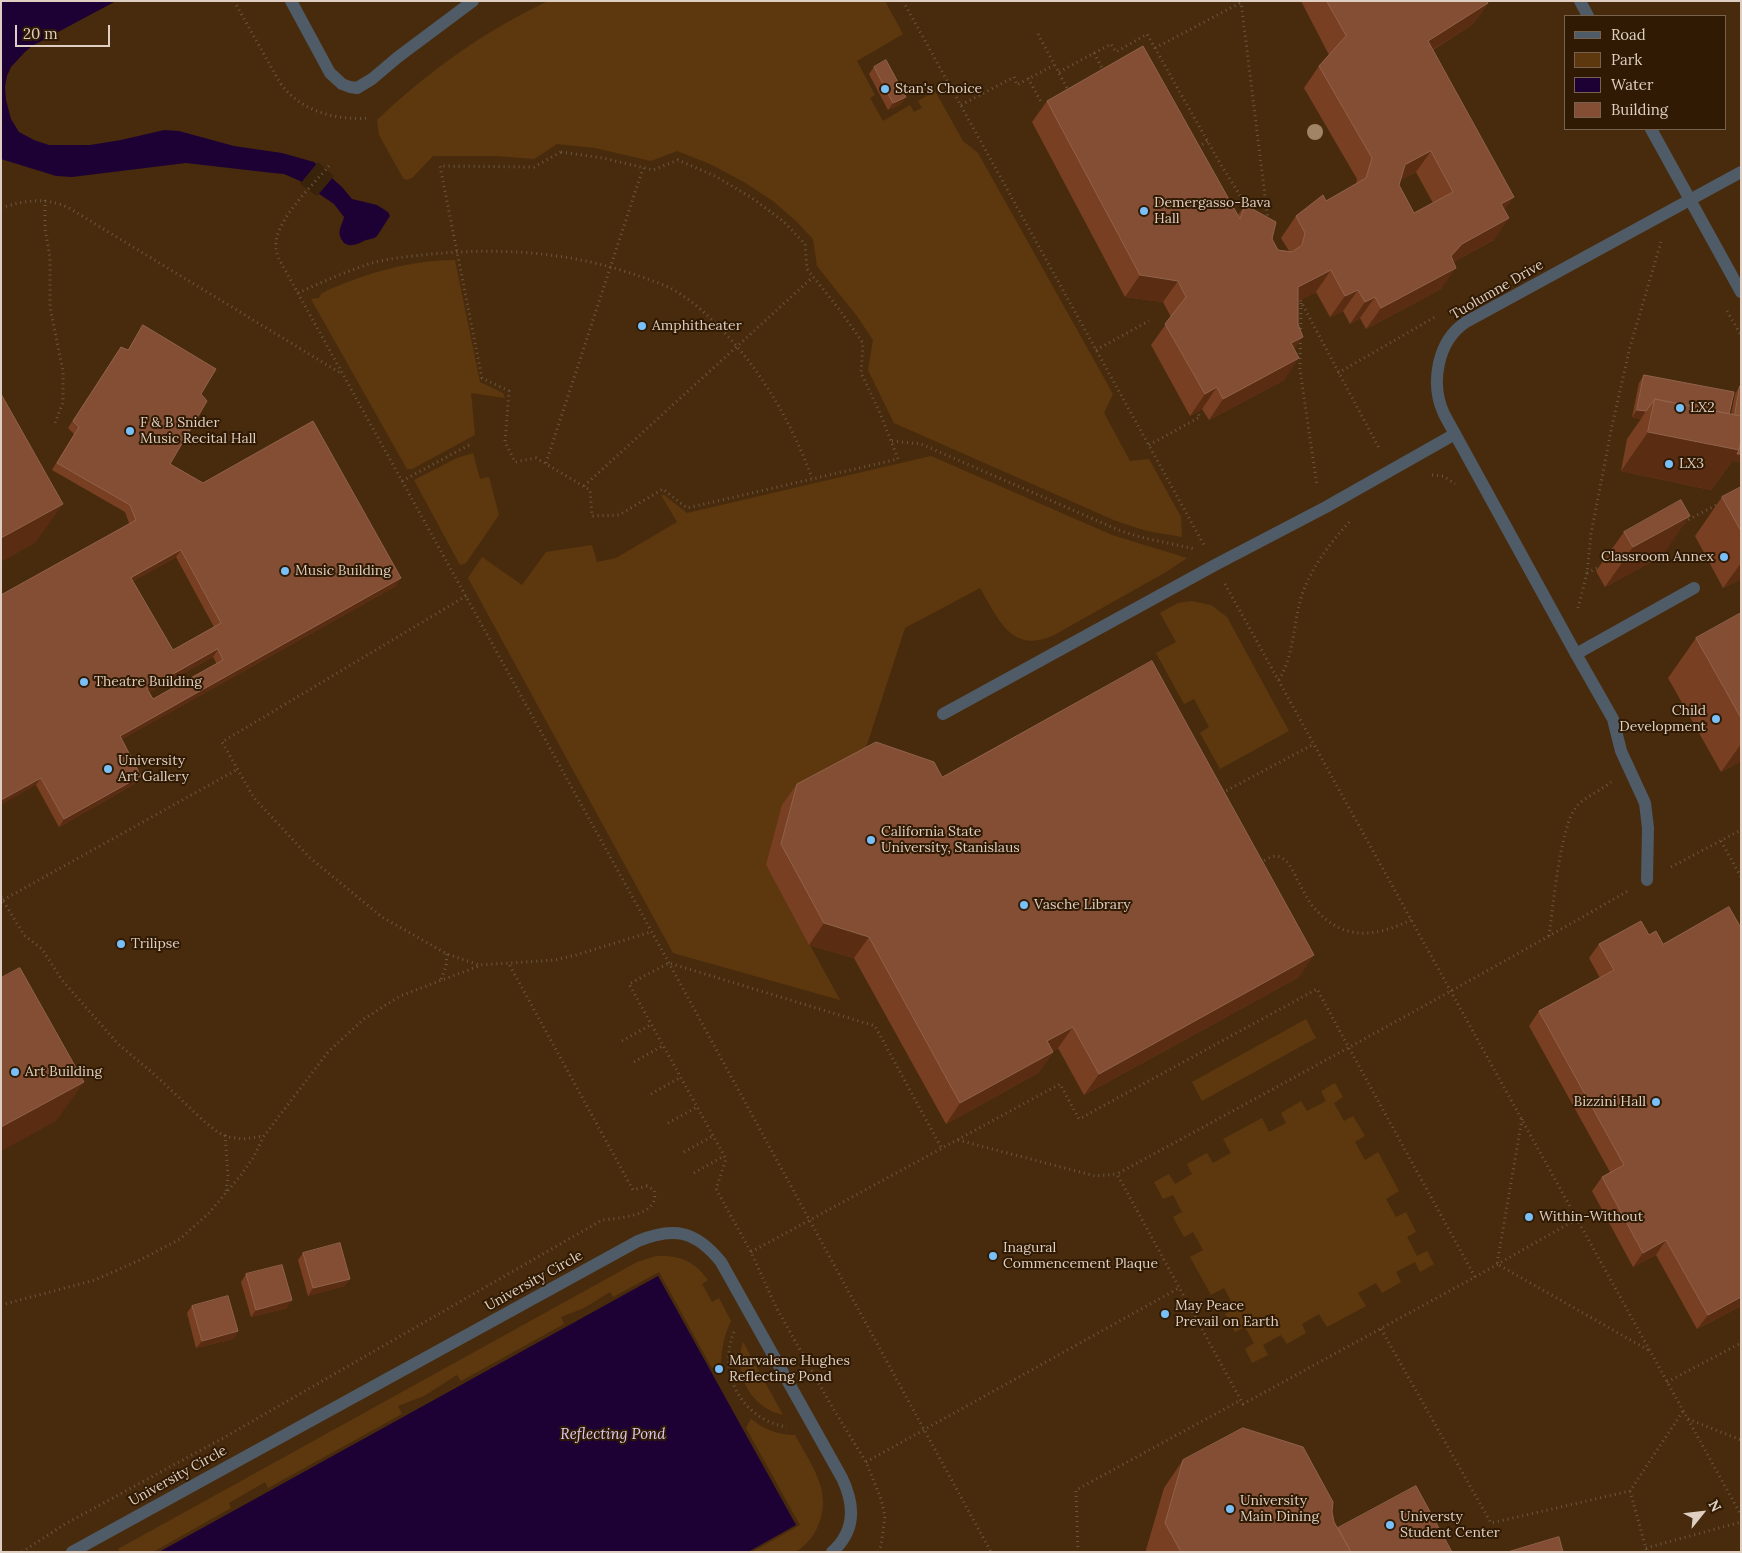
<!DOCTYPE html>
<html>
<head>
<meta charset="utf-8">
<style>
  body { margin:0 }
  #map { position:relative; width:1742px; height:1553px; overflow:hidden; background:#3a230b; font-family:Lora,serif }
  canvas { display:block }
  .frame { position:absolute; inset:0; border:2px solid #decfc2; pointer-events:none }
  .legend { position:absolute; left:1564px; top:15px; width:162px; height:115px; box-sizing:border-box; background:#301a03; border:1px solid #76624f; margin:0; padding:6px 9px; list-style:none; font-size:15px; color:#decfc2 }
  .legend li { display:flex; align-items:center; gap:10px; height:25px }
  .legend b { width:25px; border:1px solid #76624f }
  .north { position:absolute; left:1677px; top:1488px; width:50px; height:50px; -webkit-text-stroke:4px #301a03; paint-order:stroke; rotate:61deg; font-size:14px; font-weight:700; line-height:20px; text-align:center; color:#decfc2 }
  .north::after { content:''; display:block; margin:auto; width:18px; height:22px; background:#decfc2; clip-path:polygon(50% 0,100% 100%,50% 72%,0 100%) }
  .scale { position:absolute; left:15px; top:25px; width:95px; height:22px; box-sizing:border-box; border:2px solid #decfc2; border-top:0; padding-left:6px; font-size:15px; line-height:18px; white-space:nowrap; color:#decfc2; -webkit-text-stroke:4px #301a03; paint-order:stroke }
</style>
</head>
<body>
<div id="map">
<canvas width="1742" height="1553"></canvas>
<div class="frame"></div>
<ul class="legend">
<li><b style="height:6px;background:#4f5b66"></b>Road</li>
<li><b style="height:14px;background:#5d380f"></b>Park</li>
<li><b style="height:14px;background:#1d0034"></b>Water</li>
<li><b style="height:14px;background:#834e34"></b>Building</li>
</ul>
<div class="north">N</div>
<div class="scale">20 m</div>
</div>
<script>
const c = document.querySelector('canvas').getContext('2d');
c.lineJoin = 'round';
function fillPath(path, color) {
  c.fillStyle = color;
  c.fill(path, 'evenodd');
}
function trace(path, color, width, dash) {
  c.strokeStyle = color;
  c.lineWidth = width;
  c.lineCap = dash ? 'butt' : 'round';
  c.setLineDash(dash || []);
  c.stroke(path);
}
function drawText(font, color, halo, rows, align = 'center') {
  c.font = font + ' Lora,serif';
  c.lineWidth = 4;
  c.setLineDash([]);
  c.textBaseline = 'middle';
  c.strokeStyle = halo;
  c.fillStyle = color;
  for (const [text, x, y, turn = 0] of rows) {
    c.save();
    c.translate(x, y);
    c.rotate((+turn || 0) * Math.PI / 180);
    c.textAlign = isNaN(turn) ? turn : align;
    if (halo) c.strokeText(text, 0, 0);
    c.fillText(text, 0, 0);
    c.restore();
  }
}
const built = new Path2D(`
  M1 1H1741V1552H1ZM1566 16H1726V129H1566Z`);
const green = new Path2D(`
  M548 1H885L903 34 857 61 875 95 870 98 883 121 910 105 914 112 922 108 918 101 935 91 963 141 978 153 1113 394 1104 413 1130 461 1149 459 1181 517 1182 537 1147 531 1116 521 894 423 868 370 873 340 857 316 817 266 813 239 795 220 773 201 744 182 710 164 677 151 651 161 595 148 557 144 534 159 496 156H433L412 178 406 180 403 178 379 135 377 120C429 71 483 32 548 1Z
  M455 260 480 382 503 393 505 398 471 393 475 435 412 469H407L311 299 319 298 321 294 328 290C371 272 407 261 455 260Z
  M473 453 480 479 489 477 499 515 466 563 460 565 414 480 457 458Z
  M931 456 1112 535 1187 558 1166 572 1056 634C1012 656 999 620 980 588L905 628 861 763 766 865 840 1000 673 953 468 578 482 557 522 585 546 552 592 545 597 562 616 558 677 522 661 495H664L687 513Z
  M1191 601 1211 605 1227 617 1289 731 1220 769 1200 733 1209 727 1194 699 1184 704 1156 653 1176 642 1160 613 1178 603Z
  M1306 1019 1316 1038 1202 1101 1192 1082Z
  M1335 1083 1343 1097 1334 1103 1344 1121 1353 1116 1365 1136 1355 1142 1365 1160 1378 1152 1399 1191 1386 1199 1396 1217 1406 1212 1416 1232 1407 1237 1417 1256 1427 1251 1434 1264 1420 1272 1415 1262 1396 1272 1401 1282 1382 1293 1376 1283 1358 1293 1366 1306 1327 1327 1319 1314 1302 1324 1306 1333 1287 1344 1281 1335 1263 1345 1268 1355 1252 1363 1245 1349 1254 1343 1245 1327 1235 1332 1225 1314 1235 1308 1224 1288 1211 1295 1190 1257 1203 1250 1193 1232 1184 1237 1173 1217 1182 1212 1173 1195 1163 1199 1154 1182 1169 1174 1175 1184 1192 1174 1187 1164 1207 1153 1213 1163 1231 1153 1223 1139 1262 1118 1269 1132 1286 1123 1281 1113 1301 1101 1307 1111 1326 1101 1321 1091Z
  M656 1256C680 1255 693 1260 708 1280L702 1284 712 1302 719 1298 731 1321C724 1335 721 1351 721 1367L712 1368 659 1272 613 1297 610 1292 584 1308 561 1317 564 1324 461 1381 457 1375 424 1396 398 1406 402 1414 268 1488 265 1482 229 1503 231 1508 153 1552H120L118 1549 637 1262Z
  M743 1342 783 1415C751 1408 732 1373 743 1342Z
  M751 1419C764 1429 777 1435 795 1435 813 1468 836 1496 814 1534 810 1540 801 1550 794 1552 785 1553 762 1552 752 1552L800 1525 746 1428Z`);
const water = new Path2D(`
  M1 1H116L32 46 25 52 11 67 7 76 5 87 6 100 11 119 19 132 34 140 49 145H90L121 140 164 130 179 131 234 146 282 153 314 162 342 187 352 199 377 205 388 212 390 216C386 222 381 230 377 236 374 239 370 239 366 240 358 244 345 251 340 236 338 229 343 223 344 217L334 204 300 181 284 174 273 173 186 163 72 177 56 176 1 159Z
  M658 1276 796 1525 748 1552H159Z`);
const pier = new Path2D(`
  M318 162 334 176 317 196 300 184Z`);
const path = new Path2D(`
  M234 1 279 81C297 110 336 121 368 118
  M903 1 1204 545
  M1241 1 1268 221
  M1038 34 1067 88
  M1155 48 1242 2
  M1094 53 1102 68
  M1059 72 1111 44 1116 52 1147 34 1221 165 1248 208
  M1028 78 1041 102
  M961 105 1014 77 1017 85 1054 65
  M1198 147 1208 141
  M561 152 603 158 653 170 678 160 715 176 752 198 784 222 805 244 807 269 839 309 863 343 861 373 880 413 898 459 687 508 663 489 619 515 592 516 590 490 536 458 515 462 505 442 509 391 482 378 440 166 534 167Z
  M329 166C313 185 273 222 276 248 276 252 278 256 279 259L669 963 991 1552
  M45 200V229L50 257V307L63 371V402L55 423
  M1 208C25 200 46 197 69 208L342 374
  M298 293C322 282 347 271 372 263 391 258 412 256 432 254 499 248 561 251 627 272 642 277 658 282 672 289 692 300 710 317 725 333 764 375 792 424 812 478
  M1298 296 1380 450
  M1301 303 1300 370 1317 486
  M1727 311 1741 335
  M1096 350 1149 321
  M1338 373 1435 317
  M892 441 921 444 1121 531 1140 537 1195 549
  M1149 445 1200 417 1198 413
  M546 463 643 168
  M1432 475 1443 476 1455 484
  M402 481 471 444
  M584 486 813 277
  M1684 522 1720 503
  M1587 573 1601 566
  M1225 584 1741 1515
  M466 596 222 742 254 798 309 857 382 917 447 954 479 965 555 960 576 955 651 932
  M1578 608 1587 573 1591 534 1612 426 1630 347 1661 242
  M1279 680C1294 655 1293 626 1301 598 1310 569 1330 543 1351 520
  M1222 793 1314 744
  M1721 841 1741 877
  M1260 863C1265 860 1271 856 1277 856 1288 858 1293 871 1297 879 1303 890 1308 902 1317 911 1346 942 1377 936 1411 920
  M1671 867 1741 830
  M1 897 24 935 42 949 62 980 118 1044 154 1074 206 1123 219 1133 228 1137 243 1139 264 1136
  M3 900 238 769
  M1549 936C1553 908 1560 825 1577 806 1585 797 1600 791 1611 782
  M441 979 446 967 447 954
  M622 1041 652 1024
  M634 1062 664 1045
  M651 1094 681 1077
  M1522 1119 1497 1264 1648 1350
  M668 1123 697 1107
  M225 1135 228 1176 226 1192
  M958 1140 1095 1176 1117 1174
  M684 1152 713 1136
  M694 1173 724 1156
  M751 1252 1060 1084 1079 1119 1317 989 1349 1048 1475 1277 1243 1404 1117 1174C1288 1081 1459 988 1628 891
  M1475 1277 1577 1219
  M1 1305 95 1280 140 1260 180 1239 209 1213 241 1175 253 1158 264 1136 328 1052 364 1019 400 996 479 966
  M1381 1329 1491 1523 1630 1491 1683 1411
  M734 1332C717 1373 742 1420 787 1427
  M1667 1382 1741 1343
  M1688 1419 1741 1440
  M866 1462 1179 1288
  M1630 1491 1647 1552
  M1646 1548 1741 1522
  M22 1552 65 1524 225 1437 602 1220C619 1218 661 1216 654 1190L647 1186 633 1190 509 964
  M878 1552 881 1546 885 1516 881 1499 866 1462 831 1405 776 1307 751 1252 716 1189 726 1159 629 984 669 963 875 1026 942 1149
  M1078 1552 1076 1490 1241 1400`);
const service = new Path2D(`
  M291 1 330 73 342 84 350 87 357 88 372 79 398 57 473 1
  M1580 1 1588 16
  M1651 129 1741 292
  M943 714 1215 565 1326 507 1455 434
  M1647 880 1648 828 1645 803 1621 751 1613 719 1576 654 1694 588`);
const minor = new Path2D(`
  M1576 654 1444 414C1430 384 1437 341 1466 322L1741 172
  M72 1552 638 1241C674 1226 696 1231 721 1262L842 1478C855 1505 856 1531 832 1552`);
const trees = [
  [1315,132]
];
const wall = new Path2D(`
  M1301 1H1487L1488 3 1473 24 1433 50 1504 210 1494 240 1453 262 1441 289 1366 329 1360 318 1350 324 1343 311 1330 317 1316 292 1298 301 1294 349 1284 380 1209 420 1202 409 1190 416 1151 345 1171 317 1163 302 1125 297 1032 122 1047 101 1238 215 1245 205 1272 239 1278 250 1289 251 1281 238 1296 216 1326 201 1356 184 1357 179 1304 88 1319 66 1329 55ZM1416 172 1433 203 1414 213 1399 185 1400 180Z
  M874 67 901 104 888 110 869 74Z
  M143 325 201 394 170 464 203 483 396 586 122 739 136 783 59 827 36 785 129 523 125 512 52 470 74 434 68 428 121 347 128 350ZM176 557 214 627 173 650 133 581ZM213 657 217 664 153 699 149 692Z
  M1644 375 1731 415 1735 394 1740 386 1732 461 1711 490 1621 471 1627 439 1641 419 1632 417 1639 383Z
  M1741 487V579L1723 588 1695 536 1722 497Z
  M1624 532 1662 556 1605 587 1596 571Z
  M1741 613V761L1721 772 1668 678 1696 638Z
  M942 777 1299 977 1084 1095 1058 1048 1052 1051 1053 1052 1038 1073 946 1124 854 958 809 945 766 865 782 805 797 784Z
  M1741 928V1306L1697 1329 1656 1255 1633 1267 1592 1191 1602 1177 1610 1172 1529 1026 1539 1011 1600 978 1589 958 1599 944 1649 935 1663 944Z
  M303 1253 350 1279 344 1286 308 1296 298 1260Z
  M246 1274 287 1308 251 1317 241 1282Z
  M192 1306 238 1331 233 1339 196 1348 187 1313Z
  M1183 1460 1332 1512 1334 1522 1338 1528 1452 1552H1146V1550L1164 1488Z`);
const shadedWall = new Path2D(`
  M1488 3 1473 24 1413 62 1428 41Z
  M906 97 901 104 888 110 893 103Z
  M1431 151 1416 172 1390 186 1405 165Z
  M1514 197 1499 218 1501 204Z
  M1509 218 1494 240 1447 265 1451 256 1462 244Z
  M1456 268 1441 289 1366 329 1381 308Z
  M1331 270 1316 292 1283 309 1298 287Z
  M1140 275 1178 281 1163 302 1125 297Z
  M1358 290 1343 311 1330 317 1345 296Z
  M1375 297 1360 318 1350 324 1365 302Z
  M1303 337 1288 358 1291 343Z
  M1299 358 1284 380 1209 420 1223 399Z
  M1217 387 1202 409 1190 416 1205 394Z
  M1637 410 1646 411 1641 419 1632 417Z
  M1648 432 1739 450 1741 454V463L1732 461 1711 490 1621 471Z
  M63 504 35 543 1 562V538Z
  M1690 516 1662 556 1605 587 1633 547Z
  M181 550 176 557 126 585 131 578Z
  M1741 563V579L1723 588Z
  M401 578 396 586 115 743 120 736Z
  M218 649 213 657 142 696 147 689Z
  M1741 744V761L1721 772Z
  M141 776 136 783 59 827 64 819Z
  M41 778 36 785 1 805V800Z
  M824 923 869 937 854 958 809 945Z
  M1314 955 1299 977 1084 1095 1099 1074Z
  M1073 1027 1058 1048 1032 1062 1047 1041Z
  M1053 1052 1038 1073 946 1124 960 1103Z
  M84 1082 56 1121 1 1151V1127Z
  M1666 1240 1656 1255 1633 1267 1643 1253Z
  M350 1279 344 1286 308 1296 313 1288Z
  M1741 1297V1306L1697 1329 1708 1315Z
  M292 1300 287 1308 251 1317 256 1310Z
  M238 1331 233 1339 196 1348 202 1341Z`);
const building = new Path2D(`
  M1327 1H1487L1488 3 1428 41 1514 197 1501 204 1509 218 1462 244 1451 256 1456 268 1381 308 1375 297 1365 302 1358 290 1345 296 1331 270 1298 287V324L1303 337 1291 343 1299 358 1223 399 1217 387 1205 394 1165 324 1186 297 1178 281 1140 275 1047 101 1143 46 1240 219 1245 205 1276 222 1272 239 1278 250 1292 252 1302 245 1305 233 1296 216 1323 195 1326 201 1366 178 1372 158 1319 66 1346 36ZM1431 151 1453 192 1414 213 1399 185 1405 165Z
  M886 60 906 97 893 103 874 67Z
  M143 325 216 369 201 394 207 401 170 464 203 483 313 421 401 578 120 736 141 776 64 819 41 778 1 800V595L136 520 130 505 57 463 79 427 73 421 121 347 128 350ZM181 550 221 623 173 650 131 578ZM218 649 223 660 153 699 147 689Z
  M1644 375 1734 392 1729 414 1655 399 1646 411 1637 410Z
  M1740 386H1741V416L1735 415Z
  M1 394 63 504 1 538Z
  M1655 399 1741 416V441L1739 450 1648 432Z
  M1741 441V454H1737L1739 450Z
  M1741 487V531L1722 497Z
  M1681 500 1690 516 1633 547 1624 532Z
  M1741 613V718L1696 638Z
  M1152 661 1314 955 1099 1074 1073 1027 1047 1041 1053 1052 960 1103 869 937 824 923 781 844 797 784 876 742 934 762 942 777Z
  M1729 907 1741 928V1297L1708 1315 1666 1240 1643 1253 1602 1177 1624 1165 1539 1011 1614 970 1599 944 1641 921 1649 935 1656 931 1663 944Z
  M20 968 84 1082 1 1127V978Z
  M340 1243 350 1279 313 1288 303 1253Z
  M282 1265 292 1300 256 1310 246 1274Z
  M228 1296 238 1331 202 1341 192 1306Z
  M1243 1428 1303 1447 1333 1502 1332 1512 1334 1522 1351 1552H1181L1165 1523 1183 1460Z
  M1416 1486 1452 1552H1351L1338 1528Z
  M1559 1537 1563 1552H1508Z`);
const markers = [
  [885,89,5,"#79bff8"],
  [1144,211,5,"#79bff8"],
  [642,326,5,"#79bff8"],
  [1680,408,5,"#79bff8"],
  [130,431,5,"#79bff8"],
  [1669,464,5,"#79bff8"],
  [1724,557,5,"#79bff8"],
  [285,571,5,"#79bff8"],
  [84,682,5,"#79bff8"],
  [1716,719,5,"#79bff8"],
  [108,769,5,"#79bff8"],
  [871,840,5,"#79bff8"],
  [1024,905,5,"#79bff8"],
  [121,944,5,"#79bff8"],
  [15,1072,5,"#79bff8"],
  [1656,1102,5,"#79bff8"],
  [1529,1217,5,"#79bff8"],
  [993,1256,5,"#79bff8"],
  [1165,1314,5,"#79bff8"],
  [719,1369,5,"#79bff8"],
  [1230,1509,5,"#79bff8"],
  [1390,1525,5,"#79bff8"]
];
const poiNames = [
  ["Stan's Choice",895,89],
  ["Demergasso-Bava",1154,203],
  ["Hall",1154,219],
  ["Amphitheater",652,326],
  ["LX2",1690,408],
  ["F & B Snider",140,423],
  ["Music Recital Hall",140,439],
  ["LX3",1679,464],
  ["Classroom Annex",1714,557,"right"],
  ["Music Building",295,571],
  ["Theatre Building",94,682],
  ["Child",1706,711,"right"],
  ["Development",1706,727,"right"],
  ["University",118,761],
  ["Art Gallery",118,777],
  ["California State",881,832],
  ["University, Stanislaus",881,848],
  ["Vasche Library",1034,905],
  ["Trilipse",131,944],
  ["Art Building",25,1072],
  ["Bizzini Hall",1646,1102,"right"],
  ["Within-Without",1539,1217],
  ["Inagural",1003,1248],
  ["Commencement Plaque",1003,1264],
  ["May Peace",1175,1306],
  ["Prevail on Earth",1175,1322],
  ["Marvalene Hughes",729,1361],
  ["Reflecting Pond",729,1377],
  ["University",1240,1501],
  ["Main Dining",1240,1517],
  ["Universty",1400,1517],
  ["Student Center",1400,1533]
];
const streetNames = [
  ["Tuolumne Drive",1497,290,-30],
  ["University Circle",534,1281,-29],
  ["University Circle",178,1476,-29]
];
const waterNames = [
  ["Reflecting Pond",613,1435]
];
fillPath(built, '#482b0d');
fillPath(green, '#5d380f');
fillPath(water, '#1d0034');
fillPath(pier, '#3a230b');
trace(path, '#6b5742', 3, [1, 4]);
trace(service, '#4f5b66', 12);
trace(minor, '#4f5b66', 12);
c.fillStyle = '#a18366';
for (const [x, y] of trees) {
  c.beginPath();
  c.arc(x, y, 8, 0, 2 * Math.PI);
  c.fill();
}
fillPath(wall, '#783f23');
fillPath(shadedWall, '#5a2d12');
fillPath(building, '#834e34');
trace(building, '#91624a', 1);
for (const [x, y, r, color] of markers) {
  const dot = new Path2D();
  dot.arc(x, y, r, 0, 2 * Math.PI);
  c.fillStyle = color;
  c.fill(dot);
  trace(dot, '#301a03', 2);
}
drawText('14px', '#decfc2', '#301a03', poiNames, 'left');
drawText('14px', '#decfc2', '#301a03', streetNames);
drawText('italic 15px', '#deccf6', '#301a03', waterNames);
</script>
</body>
</html>
